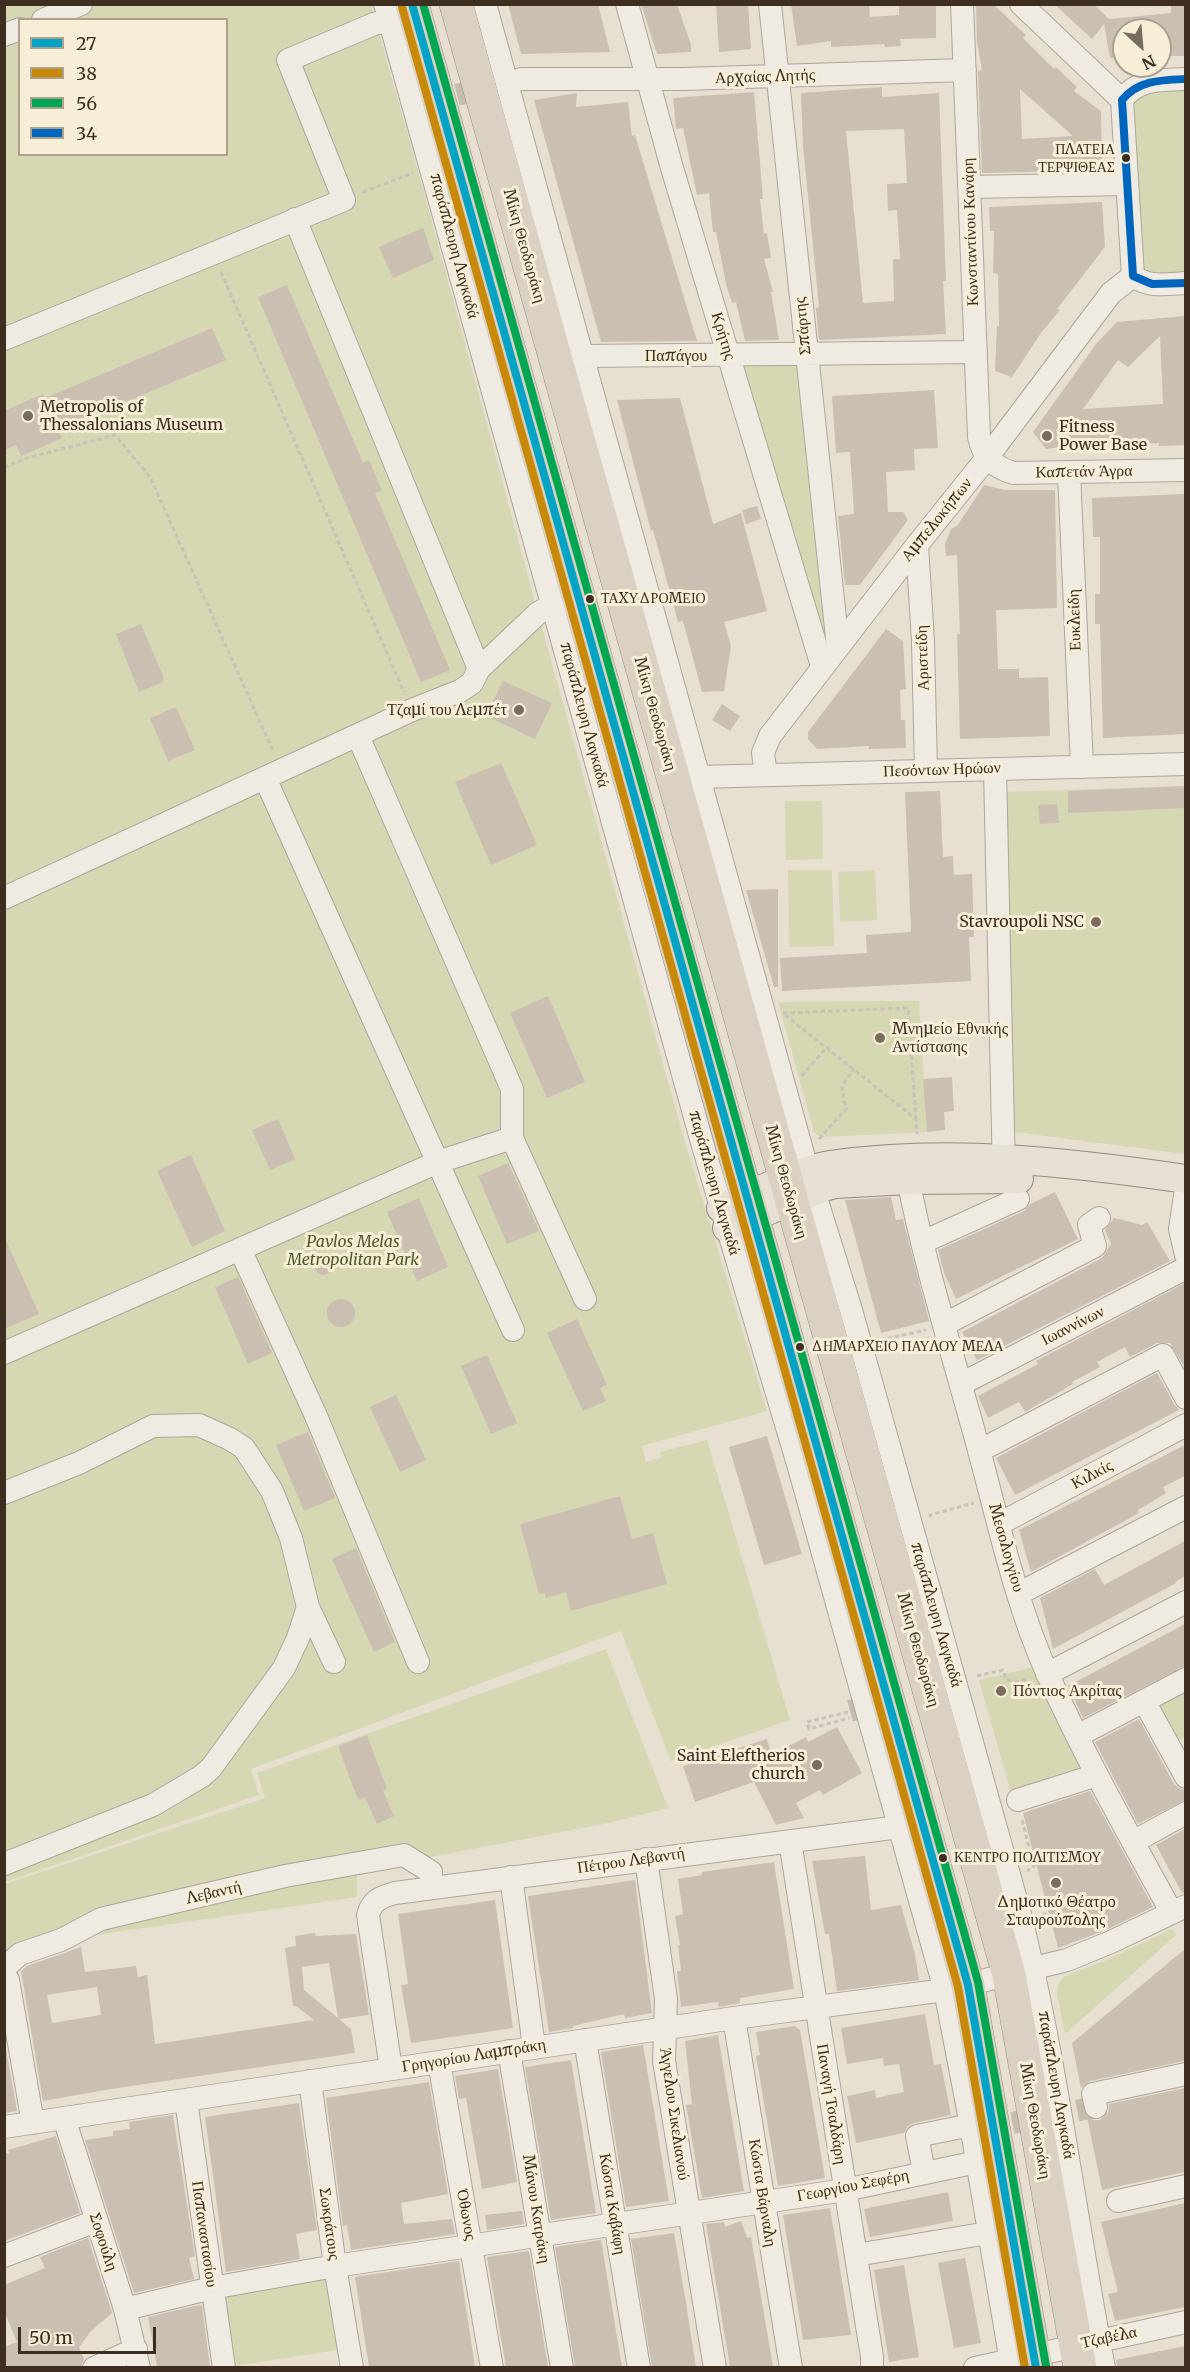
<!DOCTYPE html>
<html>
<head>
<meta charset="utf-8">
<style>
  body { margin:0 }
  #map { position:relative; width:1190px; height:2372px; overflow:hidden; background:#e7e0d1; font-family:Merriweather,serif }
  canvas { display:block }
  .frame { position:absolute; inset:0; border:6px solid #3d2e20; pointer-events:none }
  .legend { position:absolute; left:18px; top:18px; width:210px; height:138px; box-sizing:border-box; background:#f7eed8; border:2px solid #ada18e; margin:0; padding:8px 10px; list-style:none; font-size:18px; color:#3d2e20 }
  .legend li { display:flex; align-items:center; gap:12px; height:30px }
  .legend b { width:30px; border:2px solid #ada18e }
  .north { position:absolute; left:1112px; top:18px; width:60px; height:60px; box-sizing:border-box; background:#f7eed8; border:2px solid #ada18e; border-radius:50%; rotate:154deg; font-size:16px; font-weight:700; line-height:24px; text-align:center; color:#3d2e20 }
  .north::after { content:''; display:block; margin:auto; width:21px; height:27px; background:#786c5e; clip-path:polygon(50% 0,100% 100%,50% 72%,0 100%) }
  .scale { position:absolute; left:18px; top:2327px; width:138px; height:27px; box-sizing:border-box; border:3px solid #3d2e20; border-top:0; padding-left:8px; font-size:18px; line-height:21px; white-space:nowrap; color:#3d2e20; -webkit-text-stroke:4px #f7eed8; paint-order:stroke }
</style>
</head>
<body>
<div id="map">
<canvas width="1190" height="2372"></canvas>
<div class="frame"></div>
<ul class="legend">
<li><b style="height:8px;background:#03a3c5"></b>27</li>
<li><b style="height:8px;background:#c88808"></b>38</li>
<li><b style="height:8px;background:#00a651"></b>56</li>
<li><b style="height:8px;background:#0065bd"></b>34</li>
</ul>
<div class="north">N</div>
<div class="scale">50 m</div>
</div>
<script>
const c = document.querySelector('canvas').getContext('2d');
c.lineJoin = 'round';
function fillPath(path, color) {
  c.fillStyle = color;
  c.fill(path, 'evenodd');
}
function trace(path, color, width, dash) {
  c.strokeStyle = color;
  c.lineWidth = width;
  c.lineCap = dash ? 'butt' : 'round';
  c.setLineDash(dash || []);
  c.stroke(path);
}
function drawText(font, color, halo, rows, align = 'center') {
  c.font = font + ' Merriweather,serif';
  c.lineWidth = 6;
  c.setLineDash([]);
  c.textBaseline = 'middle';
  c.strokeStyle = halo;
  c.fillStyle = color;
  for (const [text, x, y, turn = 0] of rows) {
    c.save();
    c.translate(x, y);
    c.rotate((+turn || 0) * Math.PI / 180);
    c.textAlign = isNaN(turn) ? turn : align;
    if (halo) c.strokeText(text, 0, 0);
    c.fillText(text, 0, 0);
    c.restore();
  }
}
const green = new Path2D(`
  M4 5H371L418 170 538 613 682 1132 767 1411 642 1446 646 1462 661 1458 660 1452 707 1440 790 1720 671 1761 621 1631 251 1769 259 1795 5 1882ZM20 20H226V154H20Z
  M1185 80V283L1141 282 1129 90Z
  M805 355 838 647 822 666 729 356Z
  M1185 786V1154L1014 1132 1004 792Z
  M785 801H822L823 859 786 860Z
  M788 870H832L834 946 789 947Z
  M875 870 877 920 840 922 838 872Z
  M919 1001 927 1132 820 1137 814 1132 778 1002Z
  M606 1649 668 1808 604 1824 357 1871V1897L88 1936 5 1961V1884L265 1798 257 1773Z
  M1039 1666 1092 1773 1013 1799 979 1680Z
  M1185 1684V1737L1172 1744 1150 1703Z
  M1172 1929 1176 1935 1065 2034 1057 1994 1058 1985 1065 1976 1102 1962Z
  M326 2279 337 2350 235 2366 224 2296Z`);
const building = new Path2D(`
  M508 4H598L610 52 521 54Z
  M641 4H677L691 45V52L657 54Z
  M716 4H748L751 49 719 52Z
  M791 4H869L870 17 899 15V4H936V38L900 39 901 46 885 47 884 44 831 47V41L797 46Z
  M976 4H993L1026 35 1023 38 1054 69 1056 67 1077 87 1074 91 1101 111 1102 166 1030 172 982 173 978 71 982 70 977 42ZM1020 89 1073 136 1022 139Z
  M1054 4H1093L1109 19 1171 13V4H1185V56H1160V30H1124V57L1110 58 1104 24 1092 39Z
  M882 87V97L939 93 946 281H943L946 334 819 340 816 308 819 307 803 146 801 93ZM904 129 907 183 887 184 888 211 897 210 900 259H893L894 301 863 303 846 131Z
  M754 92 763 199H760L764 234 767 233 771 258 764 259 773 292H771L779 340 745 341 736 302 732 303 726 284 716 232H713L709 193 697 195 683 128 676 129 673 98Z
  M577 93 576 107 628 102 632 136 635 135 697 341 601 342 534 100Z
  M1102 202 1105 247 1057 309 1060 310 1041 333 1012 377 995 371 997 326H999L998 274 993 273 994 231H990L989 207Z
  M423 228 434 260 393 278 379 247Z
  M287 285 363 463 369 460 382 491 375 493 450 670 421 682 258 297Z
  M1185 316V445L1159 446V443L1090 446V443L1046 449 1033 432 1096 344 1117 322ZM1160 336 1163 404 1083 409 1118 360 1128 367Z
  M212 328 226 360 58 430 62 438 21 456 16 445 4 450V411L43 394 45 398Z
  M934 390 938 448 914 449 915 470 886 472 888 512H903L908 520 860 585H845L838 516 854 514 850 452 836 453 832 396Z
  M680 398 713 524 741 513 767 611 724 622 731 646 724 691 702 692 683 621 678 622 653 530 651 531 617 400Z
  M984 485 1005 490H1055L1057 608 996 610 998 669H1019V678L1048 677 1050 736 960 739 957 634H960L957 555 946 556 945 544 951 529 957 526Z
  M1185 494V734L1103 738 1100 624H1095V594H1100V537H1093L1092 498Z
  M757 506 761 519 746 524 742 510Z
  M141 624 163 676V682L139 692 116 634Z
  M886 629 903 641 906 689 900 690 901 720H905L906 748 869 749V746L817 749 808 739V732Z
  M503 681 552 703 535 739 486 716Z
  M722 704 740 716 730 731 712 720Z
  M176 707 195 750 168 761 150 718Z
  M501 763 537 845 491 865 455 782Z
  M1185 786V808L1068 813V791Z
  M940 791 943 857 953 856 954 875 972 874 974 937H969L971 981 782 991 780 958 867 953 866 935 911 932 905 792Z
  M1057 804 1059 823 1040 824 1038 805Z
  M778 889V987H774L746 890Z
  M548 996 585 1082 547 1098 510 1013Z
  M952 1077 954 1111 944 1112 945 1130 927 1132 923 1079Z
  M278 1119 295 1159 270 1170 252 1130Z
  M191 1155 225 1231 192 1247 157 1171Z
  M508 1163 539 1231 507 1244 478 1176Z
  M1055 1192 1078 1239 956 1299 944 1273 938 1250 1024 1211 1030 1204Z
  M891 1197 896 1220 903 1219 929 1321 881 1333 845 1200Z
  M419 1198 448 1267 417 1281 387 1212Z
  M1114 1218 1142 1225 1147 1222 1170 1261 977 1360 962 1332 1102 1258 1111 1244 1105 1230Z
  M4 1236 39 1314 4 1329Z
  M315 1267a8 8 0 1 1 16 0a8 8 0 1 1-16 0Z
  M238 1277 272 1353 248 1364 215 1287Z
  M1185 1283V1368L1170 1343H1157L1130 1357 1125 1347 1097 1362 1100 1367 1072 1382 1073 1384 1025 1412 1019 1402 988 1418 978 1396 1038 1364 1036 1361Z
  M327 1313a14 14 0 1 1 28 0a14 14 0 1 1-28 0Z
  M577 1319 607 1385 600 1388 606 1401 583 1411 547 1333Z
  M487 1355 517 1423 491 1434 461 1366Z
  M1157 1373 1174 1404 1179 1410 1015 1495 996 1458Z
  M396 1395 426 1460 400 1472 370 1407Z
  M308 1432 335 1498 304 1511 276 1445Z
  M767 1436 802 1554 764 1565 729 1447Z
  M1185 1445V1476L1163 1487 1166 1493 1138 1510 1139 1513 1031 1572 1019 1530Z
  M620 1496 632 1539 653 1533 667 1584 571 1611 566 1592 546 1598 545 1593 539 1594 520 1524Z
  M1185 1541V1576L1175 1582 1176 1583 1053 1649 1040 1598 1095 1569 1104 1585Z
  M356 1548 395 1642 374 1652 332 1559Z
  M1185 1624V1666L1083 1718 1068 1686Z
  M1139 1719 1174 1784 1179 1788 1185 1790V1800L1138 1824 1095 1742Z
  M837 1727 862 1773 823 1795 820 1790 796 1803 804 1818 776 1825 754 1782 695 1802 683 1766 767 1739 772 1755 806 1737 808 1742Z
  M367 1735 387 1789 383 1791 394 1816 377 1824 365 1797 358 1800 338 1746Z
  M1090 1791 1153 1907 1106 1930 1058 1948 1023 1813Z
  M1185 1829V1893H1182L1156 1845Z
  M865 1856 871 1910 901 1905 915 1954 919 1980 837 1991 829 1934H825L812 1861Z
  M774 1862 794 1989 740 1998V2003L719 2007 718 2002 681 2007 677 1971H681L678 1945H680L675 1916 683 1914 678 1879 702 1875V1872Z
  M635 1880 652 2013 625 2018 624 2014 573 2026V2028L549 2032 528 1896Z
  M495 1900 513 2028 411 2043 401 1985 408 1984 398 1914Z
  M315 1933 316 1936 356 1934 369 2015 339 2019 351 2029 355 2053 111 2089 43 2101 21 1971 27 1966 81 1947 85 1972 136 1966 138 1977 147 1975 155 2044 314 2020 296 2006H293L285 1948 296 1946 295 1936ZM329 1963 338 2018 304 1990 302 1967ZM97 1987 101 2015 52 2023 47 1995Z
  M1185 1949V2061L1090 2081 1081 2088 1072 2043Z
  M925 2014 934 2065 941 2064 951 2115 914 2123 908 2126 904 2133 856 2143 847 2096 875 2090 876 2098 904 2092 899 2064 884 2066 883 2058 847 2064 841 2028Z
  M795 2026 800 2030 825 2178 778 2186 756 2056 760 2055 756 2032Z
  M718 2035 744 2191 702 2198 686 2105 692 2104 685 2041Z
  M4 2038 17 2111 4 2113Z
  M643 2045 669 2201 626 2207 601 2052Z
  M571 2060 596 2213 551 2220 525 2067Z
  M498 2069 517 2182 482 2189 466 2098 459 2099 455 2076Z
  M429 2082 448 2194 401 2203 404 2224 452 2219 455 2234 351 2250 347 2225 343 2226 326 2098Z
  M1185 2088V2172L1102 2190 1087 2117 1093 2120H1100L1109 2111V2104Z
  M299 2103 317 2230 296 2234 300 2259 226 2272 205 2117Z
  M173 2115 195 2256 189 2258 194 2279 134 2293 85 2140 113 2136V2131L130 2129 129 2122Z
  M56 2136 80 2213 4 2241V2154L9 2153 8 2150Z
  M948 2192 953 2221 870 2237 864 2209Z
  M1185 2203V2307L1115 2321 1108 2294 1118 2292 1101 2222Z
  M830 2208 851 2335 803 2340 783 2215Z
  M522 2211 524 2224 487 2230 485 2215Z
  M741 2221 747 2238 751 2237 773 2367H730L706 2224 724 2222 725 2227Z
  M674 2233 686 2303 696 2367H652L631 2239Z
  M88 2238 112 2313 91 2331 79 2347 84 2359 81 2367H4V2347L17 2342 4 2311V2285L45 2268 40 2257Z
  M601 2240 622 2367H575L555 2247Z
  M529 2251 548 2367H506L487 2257Z
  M965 2258 981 2343 954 2348 938 2263Z
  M459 2261 475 2367H369L355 2277Z
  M904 2265 919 2357 889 2362 874 2270Z
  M199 2305 202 2306 210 2367H157L148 2317Z
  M1185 2346V2367H1117L1116 2360Z`);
const minorTunnel = new Path2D(`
  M425 103 492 86
  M850 1711 977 1676
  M980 2129 1096 2107`);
const path = new Path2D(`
  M363 192 413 173
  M221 272 404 692
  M4 467 27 458 115 435 150 477 274 753
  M783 1013 908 1008 916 1119
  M785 1015 916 1119 917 1134
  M802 1076 826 1048
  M819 1139 847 1108 844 1101 842 1086 854 1069
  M880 1340 926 1330
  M931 1517 930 1515 974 1503
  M977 1676 1003 1670 1006 1679 1015 1682 1028 1679
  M848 1712 807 1722 809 1729 849 1718
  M1022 1820 1034 1866 1027 1871
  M1042 1915 1049 1913`);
const minor = new Path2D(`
  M385 4 703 1146 798 1464 945 1990 971 2125 1012 2368
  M485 4 808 1172 851 1310 1020 1914C1057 2064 1075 2216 1104 2368
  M627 4 672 168 822 666
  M770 4 838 647
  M962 4 979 437C983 457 995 468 1014 473L1186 470
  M1021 4 1122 100
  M43 20 81 4
  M4 35 20 29
  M521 79H683L965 70
  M1186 79C1162 80 1137 78 1122 100L1133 276C1149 288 1167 284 1186 283
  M969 187 1127 184
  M295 219 479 669
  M4 339 344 200 288 60 374 24 390 20
  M570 360 583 356 976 352
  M1069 473 1082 767
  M917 545 923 642 926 771
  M358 736 512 1089V1138L585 1299
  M995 769 1004 1176
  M766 775 763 753 770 736 917 545 986 459 1111 293 1133 276
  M698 777 1186 764
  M265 778 513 1330
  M4 898 412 710 460 691 472 683 479 669 538 613 553 605 568 601
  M905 1164C923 1260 953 1355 979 1450 999 1525 1016 1604 1048 1675 1085 1757 1129 1835 1172 1913
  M1186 1189 1180 1229 1186 1255
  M923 1242 1018 1199
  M240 1249 316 1416 418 1662
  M945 1324 1095 1246 1089 1225 1099 1218
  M4 1353 438 1162 512 1138
  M961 1384 1186 1268
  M979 1451 1163 1355 1186 1398
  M4 1493 79 1463 153 1426 199 1425 230 1439 244 1448 272 1491 291 1538 308 1607 334 1662
  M999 1524 1186 1425
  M1018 1594 1186 1507
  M1047 1674 1186 1602
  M1144 1701 1186 1777
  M1077 1736 1186 1679
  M1018 1800 1097 1775
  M790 1841 872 2357V2368
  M1133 1842 1186 1813
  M646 1859 666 1999 664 2061 715 2368
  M4 1864 153 1805 202 1776 211 1768 284 1668 298 1638 308 1607
  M511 1877 534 2047
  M4 1968 20 1954 61 1940 101 1919 285 1876 404 1855 431 1872
  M4 1974 8 1980 33 2123
  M734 2018 791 2368
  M585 2040 639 2368
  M509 2051 562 2368
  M439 2062 492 2368
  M391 2069 368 1915C372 1900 381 1897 395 1893L899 1827
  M310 2081 335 2266 352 2368
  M186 2100 224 2368
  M1096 2107 1093 2094 1186 2074
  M64 2118 125 2309 139 2368
  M4 2127 734 2018 945 1990 1067 1960 1111 1942 1186 1906
  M924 2172 917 2136 971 2125
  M1118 2201 1186 2186
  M856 2255 988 2233
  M4 2256 96 2221
  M125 2309 212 2288 335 2266 845 2190 977 2162
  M94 2368 136 2349
  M975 2368 1186 2322`);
const major = new Path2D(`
  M721 1208C751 1195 800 1169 831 1165 949 1148 1069 1162 1186 1179
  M727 1228 824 1187 835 1184 908 1180 1019 1179`);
const highway = new Path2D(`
  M412 4 968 1985 1036 2368
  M456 4 1009 1975 1080 2368`);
const bus1 = new Path2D(`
  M412 4 968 1985 1036 2368`);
const bus2 = new Path2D(`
  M402 7 958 1987 1025 2368`);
const bus3 = new Path2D(`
  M423 4 978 1982 1046 2366`);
const bus4 = new Path2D(`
  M1186 79C1161 80 1139 80 1122 100L1133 276 1152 284 1186 283`);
const markers = [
  [1126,158,5,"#3d2e20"],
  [28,416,6,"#786c5e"],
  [1047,436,6,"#786c5e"],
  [590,599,5,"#3d2e20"],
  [519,710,6,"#786c5e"],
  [1096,922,6,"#786c5e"],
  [880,1038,6,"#786c5e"],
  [800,1347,5,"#3d2e20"],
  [1001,1691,6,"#786c5e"],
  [817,1765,6,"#786c5e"],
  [943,1858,5,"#3d2e20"],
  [1056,1883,6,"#786c5e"]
];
const busNames = [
  ["ΠΛΑΤΕΙΑ",1115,150,"right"],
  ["ΤΕΡΨΙΘΕΑΣ",1115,168,"right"],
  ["ΤΑΧΥΔΡΟΜΕΙΟ",601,599],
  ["ΔΗΜΑΡΧΕΙΟ ΠΑΥΛΟΥ ΜΕΛΑ",811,1347],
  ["ΚΕΝΤΡΟ ΠΟΛΙΤΙΣΜΟΥ",954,1858]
];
const streetNames = [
  ["Αρχαίας Λητής",765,77,-2],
  ["Κωνσταντίνου Κανάρη",971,232,-92],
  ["παράπλευρη Λαγκαδά",454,246,75],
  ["Μίκη Θεοδωράκη",524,246,74],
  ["Σπάρτης",803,326,-96],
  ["Κρήτης",723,336,73],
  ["Παπάγου",676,356],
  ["Καπετάν Άγρα",1084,472,-1],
  ["Αμπελοκήπων",937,520,-51],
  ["Ευκλείδη",1075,620,-92],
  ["Αριστείδη",923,658,-92],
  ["Μίκη Θεοδωράκη",655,714,74],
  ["παράπλευρη Λαγκαδά",584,715,75],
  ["Πεσόντων Ηρώων",942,770,-2],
  ["Μίκη Θεοδωράκη",786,1182,74],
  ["παράπλευρη Λαγκαδά",714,1183,74],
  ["Ιωαννίνων",1073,1326,-27],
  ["Κιλκίς",1092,1475,-28],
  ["Μεσολογγίου",1006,1548,74],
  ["παράπλευρη Λαγκαδά",936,1615,74],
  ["Μίκη Θεοδωράκη",918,1650,74],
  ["Πέτρου Λεβαντή",631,1861,-8],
  ["Λεβαντή",214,1893,-13],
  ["Γρηγορίου Λαμπράκη",474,2056,-9],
  ["παράπλευρη Λαγκαδά",1056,2085,80],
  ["Παναγή Τσαλδάρη",831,2104,81],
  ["Άγγελου Σικελιανού",674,2114,82],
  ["Μίκη Θεοδωράκη",1035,2121,80],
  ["Γεωργίου Σεφέρη",853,2186,-11],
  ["Κώστα Βάρναλη",762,2193,81],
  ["Κώστα Καβάφη",612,2204,81],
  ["Μάνου Κατράκη",536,2209,81],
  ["Όθωνος",466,2215,80],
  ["Σωκράτους",329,2224,82],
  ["Παπαναστασίου",204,2234,82],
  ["Σοφούλη",103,2242,72],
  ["Τζαβέλα",1109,2338,-12]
];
const poiNames = [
  ["Metropolis of",40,407],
  ["Thessalonians Museum",40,425],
  ["Fitness",1059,427],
  ["Power Base",1059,445],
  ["Τζαμί του Λεμπέτ",507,710,"right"],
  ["Stavroupoli NSC",1084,922,"right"],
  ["Μνημείο Εθνικής",892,1029],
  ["Αντίστασης",892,1047],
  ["Πόντιος Ακρίτας",1013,1691],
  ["Saint Eleftherios",805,1756,"right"],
  ["church",805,1774,"right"],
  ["Δημοτικό Θέατρο",1056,1902,"center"],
  ["Σταυρούπολης",1056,1920,"center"]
];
const parkNames = [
  ["Pavlos Melas",353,1242],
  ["Metropolitan Park",353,1260]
];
fillPath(green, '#d6d7b3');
fillPath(building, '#cbbfb2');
trace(minorTunnel, '#c5bcae', 22, [22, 11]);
trace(minor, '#ada599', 24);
trace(major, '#928b80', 30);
trace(highway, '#928b80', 34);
trace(path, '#c8c2b9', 3, [4.5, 3]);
trace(minor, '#efebe3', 22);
trace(major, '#e6e1d4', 28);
trace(highway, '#dad1c2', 33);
trace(bus1, '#03a3c5', 8);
trace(bus2, '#c88808', 8);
trace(bus3, '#00a651', 8);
trace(bus4, '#0065bd', 8);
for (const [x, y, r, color] of markers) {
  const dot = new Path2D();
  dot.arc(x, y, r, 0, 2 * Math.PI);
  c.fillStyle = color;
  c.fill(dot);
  trace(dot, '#f7eed8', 2);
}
drawText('14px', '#3d2e20', '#f7eed8', busNames, 'left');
drawText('16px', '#3d2e20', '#f7eed8', streetNames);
drawText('16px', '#3d2e20', '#f7eed8', poiNames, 'left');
drawText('italic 16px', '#4d5a26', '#f7eed8', parkNames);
</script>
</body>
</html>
